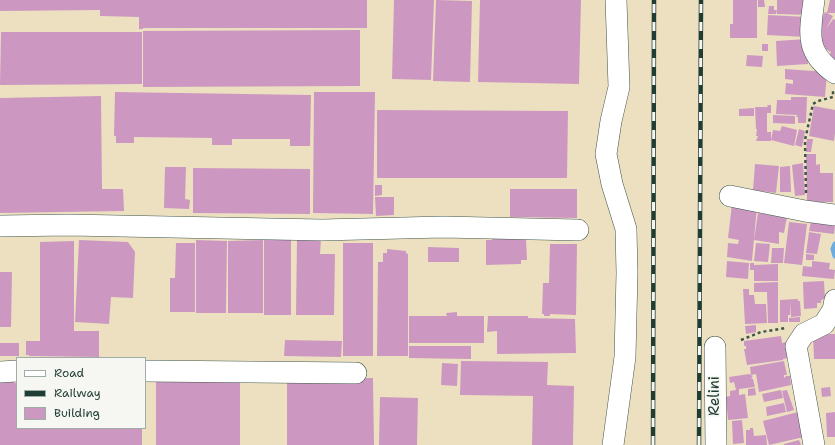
<!DOCTYPE html>
<html>
<head>
<meta charset="utf-8">
<style>
  body { margin:0 }
  #map { position:relative; width:835px; height:445px; overflow:hidden; background:#ede0c1; font-family:"Shantell Sans",sans-serif }
  canvas { display:block }
  .legend { position:absolute; left:16px; top:357px; width:130px; height:72px; box-sizing:border-box; background:#f6f6f2; border:1px solid #a0aca6; margin:0; padding:5px 7px; list-style:none; font-size:12px; color:#1f3d34 }
  .legend li { display:flex; align-items:center; gap:8px; height:20px }
  .legend b { width:20px; border:1px solid #a0aca6 }
</style>
</head>
<body>
<div id="map">
<canvas width="835" height="445"></canvas>
<ul class="legend">
<li><b style="height:5px;background:#fff"></b>Road</li>
<li><b style="height:5px;background:#1f3d34"></b>Railway</li>
<li><b style="height:11px;background:#cc98c1"></b>Building</li>
</ul>
</div>
<script>
const c = document.querySelector('canvas').getContext('2d');
c.lineJoin = 'round';
function trace(path, color, width, dash) {
  c.strokeStyle = color;
  c.lineWidth = width;
  c.lineCap = dash ? 'butt' : 'round';
  c.setLineDash(dash || []);
  c.stroke(path);
}
function fillPath(path, color) {
  c.fillStyle = color;
  c.fill(path, 'evenodd');
}
function drawText(font, color, halo, rows, align = 'center') {
  c.font = font + ' "Shantell Sans",sans-serif';
  c.lineWidth = 3.5;
  c.setLineDash([]);
  c.textBaseline = 'middle';
  c.strokeStyle = halo;
  c.fillStyle = color;
  for (const [text, x, y, turn = 0] of rows) {
    c.save();
    c.translate(x, y);
    c.rotate((+turn || 0) * Math.PI / 180);
    c.textAlign = isNaN(turn) ? turn : align;
    if (halo) c.strokeText(text, 0, 0);
    c.fillText(text, 0, 0);
    c.restore();
  }
}
const stream = new Path2D(`
  M835 244 833 249 835 256`);
const building = new Path2D(`
  M0 0H367V28H143V29H139V17L100 16V10L0 11Z
  M394 0H434L431 80 392 79Z
  M436 0 472 1 470 82 433 81Z
  M480 0H581L579 84 478 82Z
  M733 0H757V38H730V24H733Z
  M758 0H764L765 7H758Z
  M777 0H808L807 15 777 14Z
  M830 0H835V13H827Z
  M769 6H774V10H777L776 14H768Z
  M825 12 833 16 826 29 833 19 835 20V62L828 58 831 52 818 45 822 37 814 32Z
  M768 15 807 17 806 37 767 35Z
  M360 30V86L143 87V31Z
  M1 32H142V84L0 85Z
  M807 39 808 64 777 66 776 41Z
  M762 44H768V51H762Z
  M747 55 763 56 762 67 746 66Z
  M785 69 827 72 825 97 785 94 786 83 793 84V80L785 79Z
  M115 92 311 95 310 146H290V139H232V145H212V138L134 137V143H116V136H114Z
  M314 92H375L373 214 313 213Z
  M101 96 102 189H123L124 211 0 213V98Z
  M791 97H807L806 123H798V117H796L797 115 776 114 777 100H791Z
  M767 105H771V113H767V132H771V141H756L758 136H756L757 129H756L755 107H768Z
  M814 106 835 110V133L834 141 809 136Z
  M754 108V116H739V109Z
  M377 110 568 111 567 178H377Z
  M773 115 795 116V124L773 123Z
  M782 126 797 130 794 146 771 140 773 130 780 131Z
  M799 129 805 131 802 147 795 145Z
  M807 139H813L811 152H806Z
  M806 154H816V165L820 164V173H833V202H807Z
  M803 163 805 195 795 196 792 165Z
  M755 164 779 166 776 193 753 190Z
  M790 166 791 192H780V167Z
  M165 167H186L185 199 190 200 189 209 164 208Z
  M193 168 310 169V214L193 213Z
  M375 185H382V195L375 196Z
  M510 189H577V218L510 217Z
  M375 197H394V215L376 216Z
  M732 204 757 206 752 261 727 257 728 243 738 244 739 240 728 238Z
  M758 213 787 217 784 233 779 232V244L754 240Z
  M811 221 835 225 834 234 809 231Z
  M789 222 807 224 802 265 784 263Z
  M492 232 526 239 527 260H521V264L486 265V240H492Z
  M809 232 821 234 817 254 806 253Z
  M297 239H321L320 254H335L334 315H296Z
  M79 240 128 242 135 252 133 298 111 297 109 324 75 322Z
  M196 240 227 241 226 313H196Z
  M263 240V313H228V241Z
  M264 240H291V315H264Z
  M74 241V331H99V357L29 356V355H26V341H40V242Z
  M176 243H195V312H170V278H175Z
  M343 243H373V356H343Z
  M756 243 770 244 768 262 754 261Z
  M550 244H577L576 315 550 314V316H544V314H542L543 283H549Z
  M428 247 459 248V262H428Z
  M772 248H784L783 263H771Z
  M387 249 406 251V253L408 254V356H377L378 262H383V253H387Z
  M806 254 814 255V260H806Z
  M727 261 749 263 748 279 726 277Z
  M812 261 830 263 829 269 835 270 834 279 802 276 803 266 812 267Z
  M750 263H754V265L778 264V281H754V270H750Z
  M0 272H12L11 327H0Z
  M824 281 825 299 821 300V303H817V308L804 309 803 282Z
  M778 282V323H768L767 292H754V283Z
  M743 289H749V295H754L755 304H766L767 323 745 324Z
  M798 299V301H800L801 316 791 317 790 302V315H788V322H780V300Z
  M457 312V316H484V343H409V316H447L446 313Z
  M488 316H528V318L575 319 576 353 497 354V331L487 332Z
  M800 317V322H789V318Z
  M756 325V332L746 334 745 326Z
  M813 334H835V359H814Z
  M781 336 782 343 787 342 790 358 783 359V360L747 365 744 349H746V346H744V341Z
  M285 340 342 341 341 357 284 356Z
  M0 343H19V356H0Z
  M409 346H471V359L409 358Z
  M461 361 548 362 547 385 574 386 573 445H532L533 396 460 395Z
  M784 361 787 375H784V378L786 376H790L791 385 759 392 756 374 751 375 750 367Z
  M442 363 458 364 457 386 441 385Z
  M749 374 753 376 751 378 753 379 755 387 739 389V395L745 394 748 418 728 420 726 397 730 396V391L736 390 734 382 730 383 729 377Z
  M14 375V383H17V428H142V445H0V377Z
  M156 378H240V445H156Z
  M373 378 374 445H287V379Z
  M830 387 831 396 822 397 821 388Z
  M755 388 756 395 748 396V389Z
  M781 390 783 398 764 402 762 394Z
  M787 390 794 410 787 412 782 391Z
  M380 397 418 398 417 445H379Z
  M784 403 786 412 767 416 766 407Z
  M798 412 804 437 769 445 763 421Z
  M835 412V437H827L826 413Z
  M742 420 744 443 733 444 732 421Z
  M750 428H753L754 436 766 435 767 445H746V430H750Z
  M799 440 801 445H784V444Z`);
const path = new Path2D(`
  M806 193 805 140 813 104 818 101 833 97V90
  M741 340 761 332 786 328`);
const minor = new Path2D(`
  M814 0C810 32 804 52 835 73
  M730 196 805 211 835 215
  M0 226 69 225 322 230 443 227 578 230
  M715 347 716 445
  M145 371 356 373
  M0 372 17 371
  M613 445 625 357 627 273 626 229 612 184 606 154 611 121 619 87 616 0
  M814 445 796 346 804 334 824 324 833 310 835 300`);
const rail = new Path2D(`
  M653 445 654 0
  M699 445 701 0`);
const streetNames = [
  ["Relini",715,396,-90]
];
trace(stream, '#6babde', 5);
fillPath(building, '#cc98c1');
trace(minor, '#3e5549', 22);
trace(path, '#3e5549', 2.5, [3, 3]);
trace(minor, '#fff', 21);
trace(rail, '#1f3d34', 4.5);
trace(rail, '#f6f6f2', 3, [9]);
drawText('15px', '#1f3d34', '#f6f6f2', streetNames);
</script>
</body>
</html>
